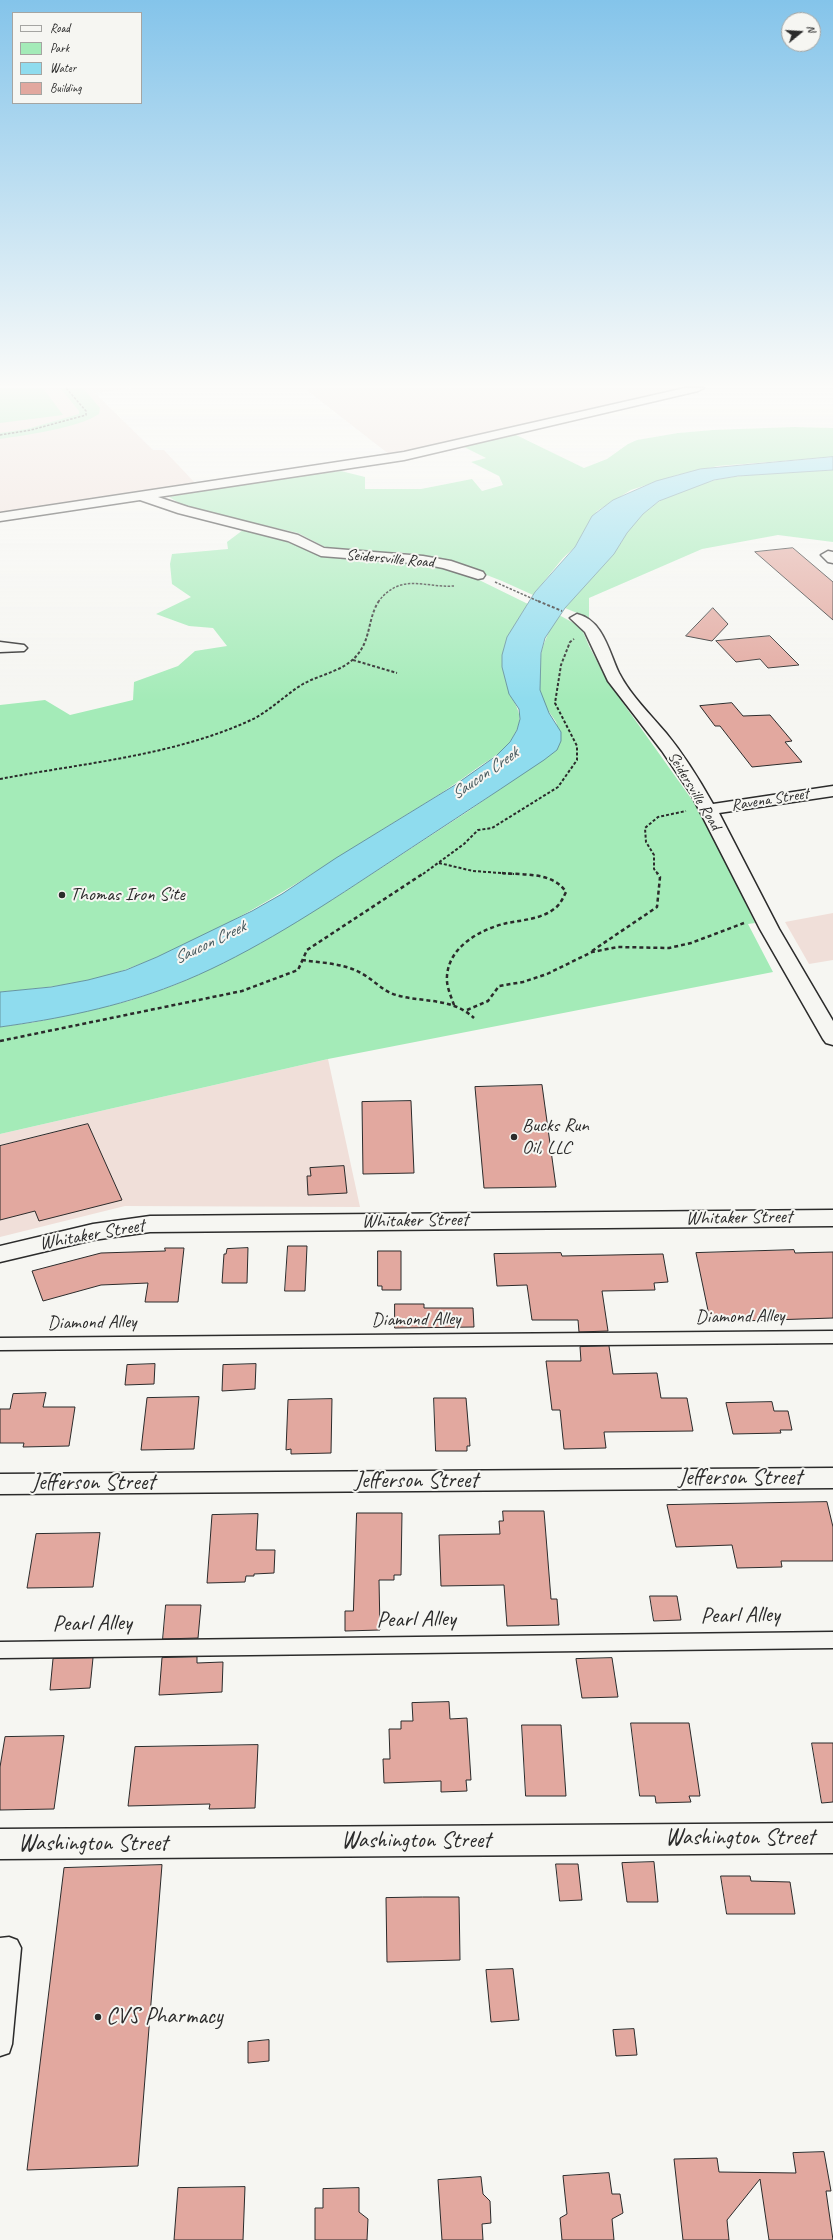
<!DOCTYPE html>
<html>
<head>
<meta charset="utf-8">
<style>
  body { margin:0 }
  #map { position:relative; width:833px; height:2240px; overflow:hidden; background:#f6f6f2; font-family:Caveat,sans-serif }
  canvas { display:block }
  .legend { position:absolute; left:12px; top:12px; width:130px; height:92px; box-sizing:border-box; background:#f6f6f2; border:1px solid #a5a5a2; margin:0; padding:5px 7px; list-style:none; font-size:12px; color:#2b2b2b }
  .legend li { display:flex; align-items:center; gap:8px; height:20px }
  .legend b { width:20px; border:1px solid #a5a5a2 }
  .north { position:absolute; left:781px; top:12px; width:40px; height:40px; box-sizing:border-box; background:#f6f6f2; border:1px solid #a5a5a2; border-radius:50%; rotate:72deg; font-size:11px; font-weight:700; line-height:16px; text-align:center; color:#2b2b2b }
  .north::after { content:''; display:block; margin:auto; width:14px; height:18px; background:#2b2b2b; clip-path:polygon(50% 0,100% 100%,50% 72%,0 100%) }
</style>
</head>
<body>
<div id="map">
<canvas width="833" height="2240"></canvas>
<ul class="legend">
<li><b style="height:5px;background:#f6f6f2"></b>Road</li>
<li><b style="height:11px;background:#a4ebb8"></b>Park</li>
<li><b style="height:11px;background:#8fdcee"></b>Water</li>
<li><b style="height:11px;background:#e2a89f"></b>Building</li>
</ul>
<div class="north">N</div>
</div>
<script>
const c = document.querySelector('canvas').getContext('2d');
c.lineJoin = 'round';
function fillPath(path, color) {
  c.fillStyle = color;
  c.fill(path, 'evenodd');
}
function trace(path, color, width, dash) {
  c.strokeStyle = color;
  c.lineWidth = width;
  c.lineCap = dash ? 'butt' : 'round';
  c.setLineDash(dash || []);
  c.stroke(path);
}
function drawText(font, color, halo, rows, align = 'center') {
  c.font = font + ' Caveat,sans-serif';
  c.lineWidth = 4;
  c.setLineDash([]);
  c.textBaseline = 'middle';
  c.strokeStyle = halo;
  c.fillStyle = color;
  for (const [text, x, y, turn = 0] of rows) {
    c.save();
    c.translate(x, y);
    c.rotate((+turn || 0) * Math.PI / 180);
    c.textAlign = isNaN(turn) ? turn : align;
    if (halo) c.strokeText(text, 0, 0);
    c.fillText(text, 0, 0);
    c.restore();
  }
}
const built = new Path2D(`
  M0 388H132L95 393 153 450H164L196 484 0 514Z
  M304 388H683L390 455Z
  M833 913V960L809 964 785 922Z
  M328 1059 360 1207 125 1206 0 1237V1134Z`);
const green = new Path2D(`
  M0 388H43L63 415 0 423Z
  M60 388H83L100 408 99 414C78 428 26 435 0 439V433L27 429 79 414V411Z
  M794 427 833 428V457L718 466 677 475 631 490 597 511 575 547 563 558 533 595 502 581 448 560 399 552H345L325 547 298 533 188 508 169 497 267 480 341 471 365 477V489H421L472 479 482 491 503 485 499 476 471 462 486 458 460 445 512 433 584 468 607 459 628 444 637 440 678 433 713 430Z
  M833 470V542L778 535 702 549 589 598V618L565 608 621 543C660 468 762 475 833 470Z
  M243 530 298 545 320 556 408 561 443 567 469 575 528 604 520 617 509 694C521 712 524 721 511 740 504 751 491 759 480 766 454 785 428 802 401 818 312 873 226 933 127 969 87 984 43 988 0 992V705L45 700 70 715 133 700 134 682 178 666 195 651 227 646 213 628 189 626 156 614 191 597 172 584 170 564 172 554 228 549 227 542Z
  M559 615 581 627 589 646 608 682 705 818 755 923 748 924 773 972 328 1059 0 1134V1027L36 1022 129 1001 175 985 219 964 335 898 467 812 556 750C557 742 559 729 556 722 552 715 546 709 543 701 532 672 542 639 559 615Z`);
const water = new Path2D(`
  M833 457V470L738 476 714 480 659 501 643 514 627 533 614 554 565 608 545 638 541 653 540 690 549 713 561 732V741L557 750 544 760C486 799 426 838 367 877 308 916 239 960 174 985 118 1007 58 1019 0 1027V992L51 987 88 980 126 970 157 957 252 911 282 894 336 858 455 785 496 756 510 742 517 730 520 719 519 709 509 694 502 667V655L507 637 535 592 575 547 592 516 613 500 656 481 700 469Z`);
const building = new Path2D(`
  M793 548 833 582V620L755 552Z
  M713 608 728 624 712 641 686 636Z
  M770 636 799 665 768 668 760 659 736 662 716 641Z
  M732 703 743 716 770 715 792 741 785 742 802 762 752 767 720 726H715L700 706Z
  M542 1085 556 1187 484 1188 475 1087Z
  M411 1101 414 1173 363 1174 362 1102Z
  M88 1124 122 1200 39 1221 35 1211 0 1220V1146Z
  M344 1166 347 1193 308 1195 307 1176H311L310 1168Z
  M288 1246H307L305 1291H285Z
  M165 1248H184L178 1302H145L148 1283 101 1285 43 1301 32 1271 101 1253 165 1251Z
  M248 1248 247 1283H222L224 1254H226L227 1249Z
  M794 1250 795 1253 833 1252V1318L740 1321 710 1320 696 1253Z
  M378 1251H401V1290H382V1286H378Z
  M561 1253 562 1256 663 1254 668 1282 654 1283 655 1290 602 1291 608 1331 579 1332 578 1320H532L527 1285 497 1286 494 1254Z
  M395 1304H424V1308H473L474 1327 395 1328Z
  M609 1346 613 1374 657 1373 661 1398H687L693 1431 604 1432 606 1448 564 1449 560 1410H552L546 1361H581L580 1347Z
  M155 1364 154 1384 125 1385 127 1365Z
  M256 1364 255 1389 222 1391 223 1365Z
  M46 1393 43 1407H75L69 1446 23 1447 24 1443H0V1409H10L13 1394Z
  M199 1397 194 1449 141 1450 147 1398Z
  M434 1398H466L470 1446H467V1451H436Z
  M332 1399 331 1453 291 1454V1449L286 1450 288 1400Z
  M772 1402 774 1411H788L792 1430H780L781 1433 733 1434 726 1403Z
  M827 1502 833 1527V1561H781L782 1567 737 1568 732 1545 676 1547 667 1505Z
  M503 1511H544L551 1599H557L559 1625 507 1626 504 1585 441 1586 439 1535 500 1534 499 1521H503Z
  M357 1513H402L401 1575H394V1580H379L380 1630 345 1631V1611H353Z
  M258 1514 256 1550H275L274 1573 254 1574V1576H246L245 1582 207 1583 212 1515Z
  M100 1533 93 1587 27 1588 36 1534Z
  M650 1596H677L681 1620 654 1621Z
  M166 1605H201L198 1638 163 1639Z
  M197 1657V1663L223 1662 222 1692 159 1695 162 1658Z
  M93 1658 90 1688 50 1690 53 1659Z
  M612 1658 618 1697 582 1698 576 1659Z
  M449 1702 450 1719 467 1718 471 1780H466L467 1791 441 1792V1781L384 1783 383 1759H390L389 1729H401V1721H413L412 1703Z
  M631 1723H689L700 1796H689L691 1802 656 1803 655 1796H640Z
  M522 1725H561L566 1796H526Z
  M64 1736 54 1809 0 1810V1767L5 1737Z
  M812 1743H833V1802L822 1803Z
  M258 1745 255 1808 209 1809 210 1804 128 1806 135 1747Z
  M654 1862 658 1902H627L622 1863Z
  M556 1864H578L582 1900 560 1901Z
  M162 1865 138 2166 27 2170 64 1868Z
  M721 1876H750L751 1881 790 1882 795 1914H727Z
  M423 1897H459L460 1960 387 1962 386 1898Z
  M513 1969 519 2020 491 2022 486 1970Z
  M634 2029 637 2055 616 2056 613 2030Z
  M269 2040V2061L248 2063V2042Z
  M824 2152 831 2191H826L833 2240H769L760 2179 727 2220 729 2240H683L674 2159 717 2158 719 2172 796 2173 793 2153Z
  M609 2173 612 2194H620L623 2213 612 2219 614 2240H562L560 2218 567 2214 563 2176Z
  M481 2177 483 2194 490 2201 491 2223 482 2224 483 2240H442L438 2180Z
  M245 2187 243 2240H174L178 2188Z
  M359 2188V2212L368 2219 367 2240H315V2208H323V2189Z`);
const pathFar2 = new Path2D(`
  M0 435 31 430 86 415V411L66 388
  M495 582 540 602
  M378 602C401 572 424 588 454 586`);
const pathFar1 = new Path2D(`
  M538 601 562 611
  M353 660 397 673
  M0 779C83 763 173 756 251 720 270 711 285 695 303 684 321 674 345 671 358 654 371 638 368 617 379 601
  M439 863 473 871 514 874
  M423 874 464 844 478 830 492 828 558 787 577 760V746L555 703 561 665 570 642 574 639
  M658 874 654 869V855L646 842 645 828 658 817 686 811`);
const path = new Path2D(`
  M592 951 657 907 660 877 657 873
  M302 960C321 963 342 963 359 972 372 978 382 991 396 995 424 1003 451 997 474 1018
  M454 1005C451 996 446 986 447 976 449 946 481 929 507 923 523 920 541 919 554 909 560 905 563 898 566 892 553 872 524 875 502 873
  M467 1010 488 1001 499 986 523 982 547 974 592 952 618 947 669 948 691 943 744 923
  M0 1041 242 991 298 970 307 950 424 873`);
const lane = new Path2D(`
  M833 1331V1343L0 1350V1338Z
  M833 1632V1648L0 1658V1642Z
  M9 1937 17 1940 21 1948 12 2044 9 2053 0 2056V1938Z`);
const street = new Path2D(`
  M685 388H704L698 391 404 460 158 497 188 507 298 535 324 548 423 556 451 561 483 572 485 575 483 578 478 579 443 568 423 564 321 556 288 541 178 513 140 500 0 521V513L404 452Z
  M828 551 833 552V563L828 562 821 555Z
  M577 614C603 620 609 652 619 673 631 696 650 714 666 733 684 755 699 779 713 804L833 786V796L719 813 779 929 833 1021V1045L826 1043 823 1039 760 929 691 794 662 751 608 681 585 632 570 618Z
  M0 642 24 645 27 648 24 651 0 652Z
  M833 1210V1226L150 1232 93 1240 0 1262V1246L93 1224 150 1216Z
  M833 1468V1488L0 1494V1474Z
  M833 1823V1853L0 1859V1829Z`);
const markers = [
  [62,895,4,"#2b2b2b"],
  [514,1137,4,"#2b2b2b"],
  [98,2017,4,"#2b2b2b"]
];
const farStreetnames = [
  ["Seidersville Road",390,559,5],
  ["Seidersville Road",694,791,59],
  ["Ravena Street",770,800,-9]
];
const farWaternames = [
  ["Saucon Creek",485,774,-35],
  ["Saucon Creek",210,943,-26]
];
const poiNames = [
  ["Thomas Iron Site",70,895],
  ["Bucks Run",522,1126],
  ["Oil, LLC",522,1148]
];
const streetNames = [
  ["Whitaker Street",739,1218,-1],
  ["Whitaker Street",415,1221,-1],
  ["Whitaker Street",92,1235,-10],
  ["Diamond Alley",740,1317,-1],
  ["Diamond Alley",416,1320,-1],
  ["Diamond Alley",92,1323,-1]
];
const nearStreetnames = [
  ["Jefferson Street",740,1478],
  ["Jefferson Street",416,1481],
  ["Jefferson Street",93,1483],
  ["Pearl Alley",740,1616,-1],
  ["Pearl Alley",416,1620,-1],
  ["Pearl Alley",92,1624,-1],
  ["Washington Street",740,1838],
  ["Washington Street",416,1841],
  ["Washington Street",93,1844]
];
const nearPoinames = [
  ["CVS Pharmacy",106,2017]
];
fillPath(built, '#f0dfd9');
fillPath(green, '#a4ebb8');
fillPath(water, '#8fdcee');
trace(water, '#6795a0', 1);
fillPath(building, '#e2a89f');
trace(building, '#2b2b2b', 1);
trace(lane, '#2b2b2b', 3);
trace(street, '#2b2b2b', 3);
trace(pathFar2, '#2b2b2b', 1.5, [2.5, 1.5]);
trace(pathFar1, '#2b2b2b', 2, [3, 2]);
trace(path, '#2b2b2b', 2.5, [4, 3]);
fillPath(lane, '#f6f6f2');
fillPath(street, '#f6f6f2');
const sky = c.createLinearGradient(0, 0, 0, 701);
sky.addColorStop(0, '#84c4ea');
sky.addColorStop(0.55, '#fbfbf9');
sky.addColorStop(1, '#fbfbf900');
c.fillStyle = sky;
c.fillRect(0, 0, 833, 701);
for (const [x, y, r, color] of markers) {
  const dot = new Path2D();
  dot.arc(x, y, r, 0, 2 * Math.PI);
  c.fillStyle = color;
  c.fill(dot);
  trace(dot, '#f6f6f2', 1.5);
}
drawText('16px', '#2b2b2b', '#f6f6f2', farStreetnames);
drawText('italic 17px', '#44575c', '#f6f6f2', farWaternames);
drawText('19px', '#2b2b2b', '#f6f6f2', poiNames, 'left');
drawText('19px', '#2b2b2b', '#f6f6f2', streetNames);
drawText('23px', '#2b2b2b', '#f6f6f2', nearStreetnames);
drawText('23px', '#2b2b2b', '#f6f6f2', nearPoinames, 'left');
</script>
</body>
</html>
